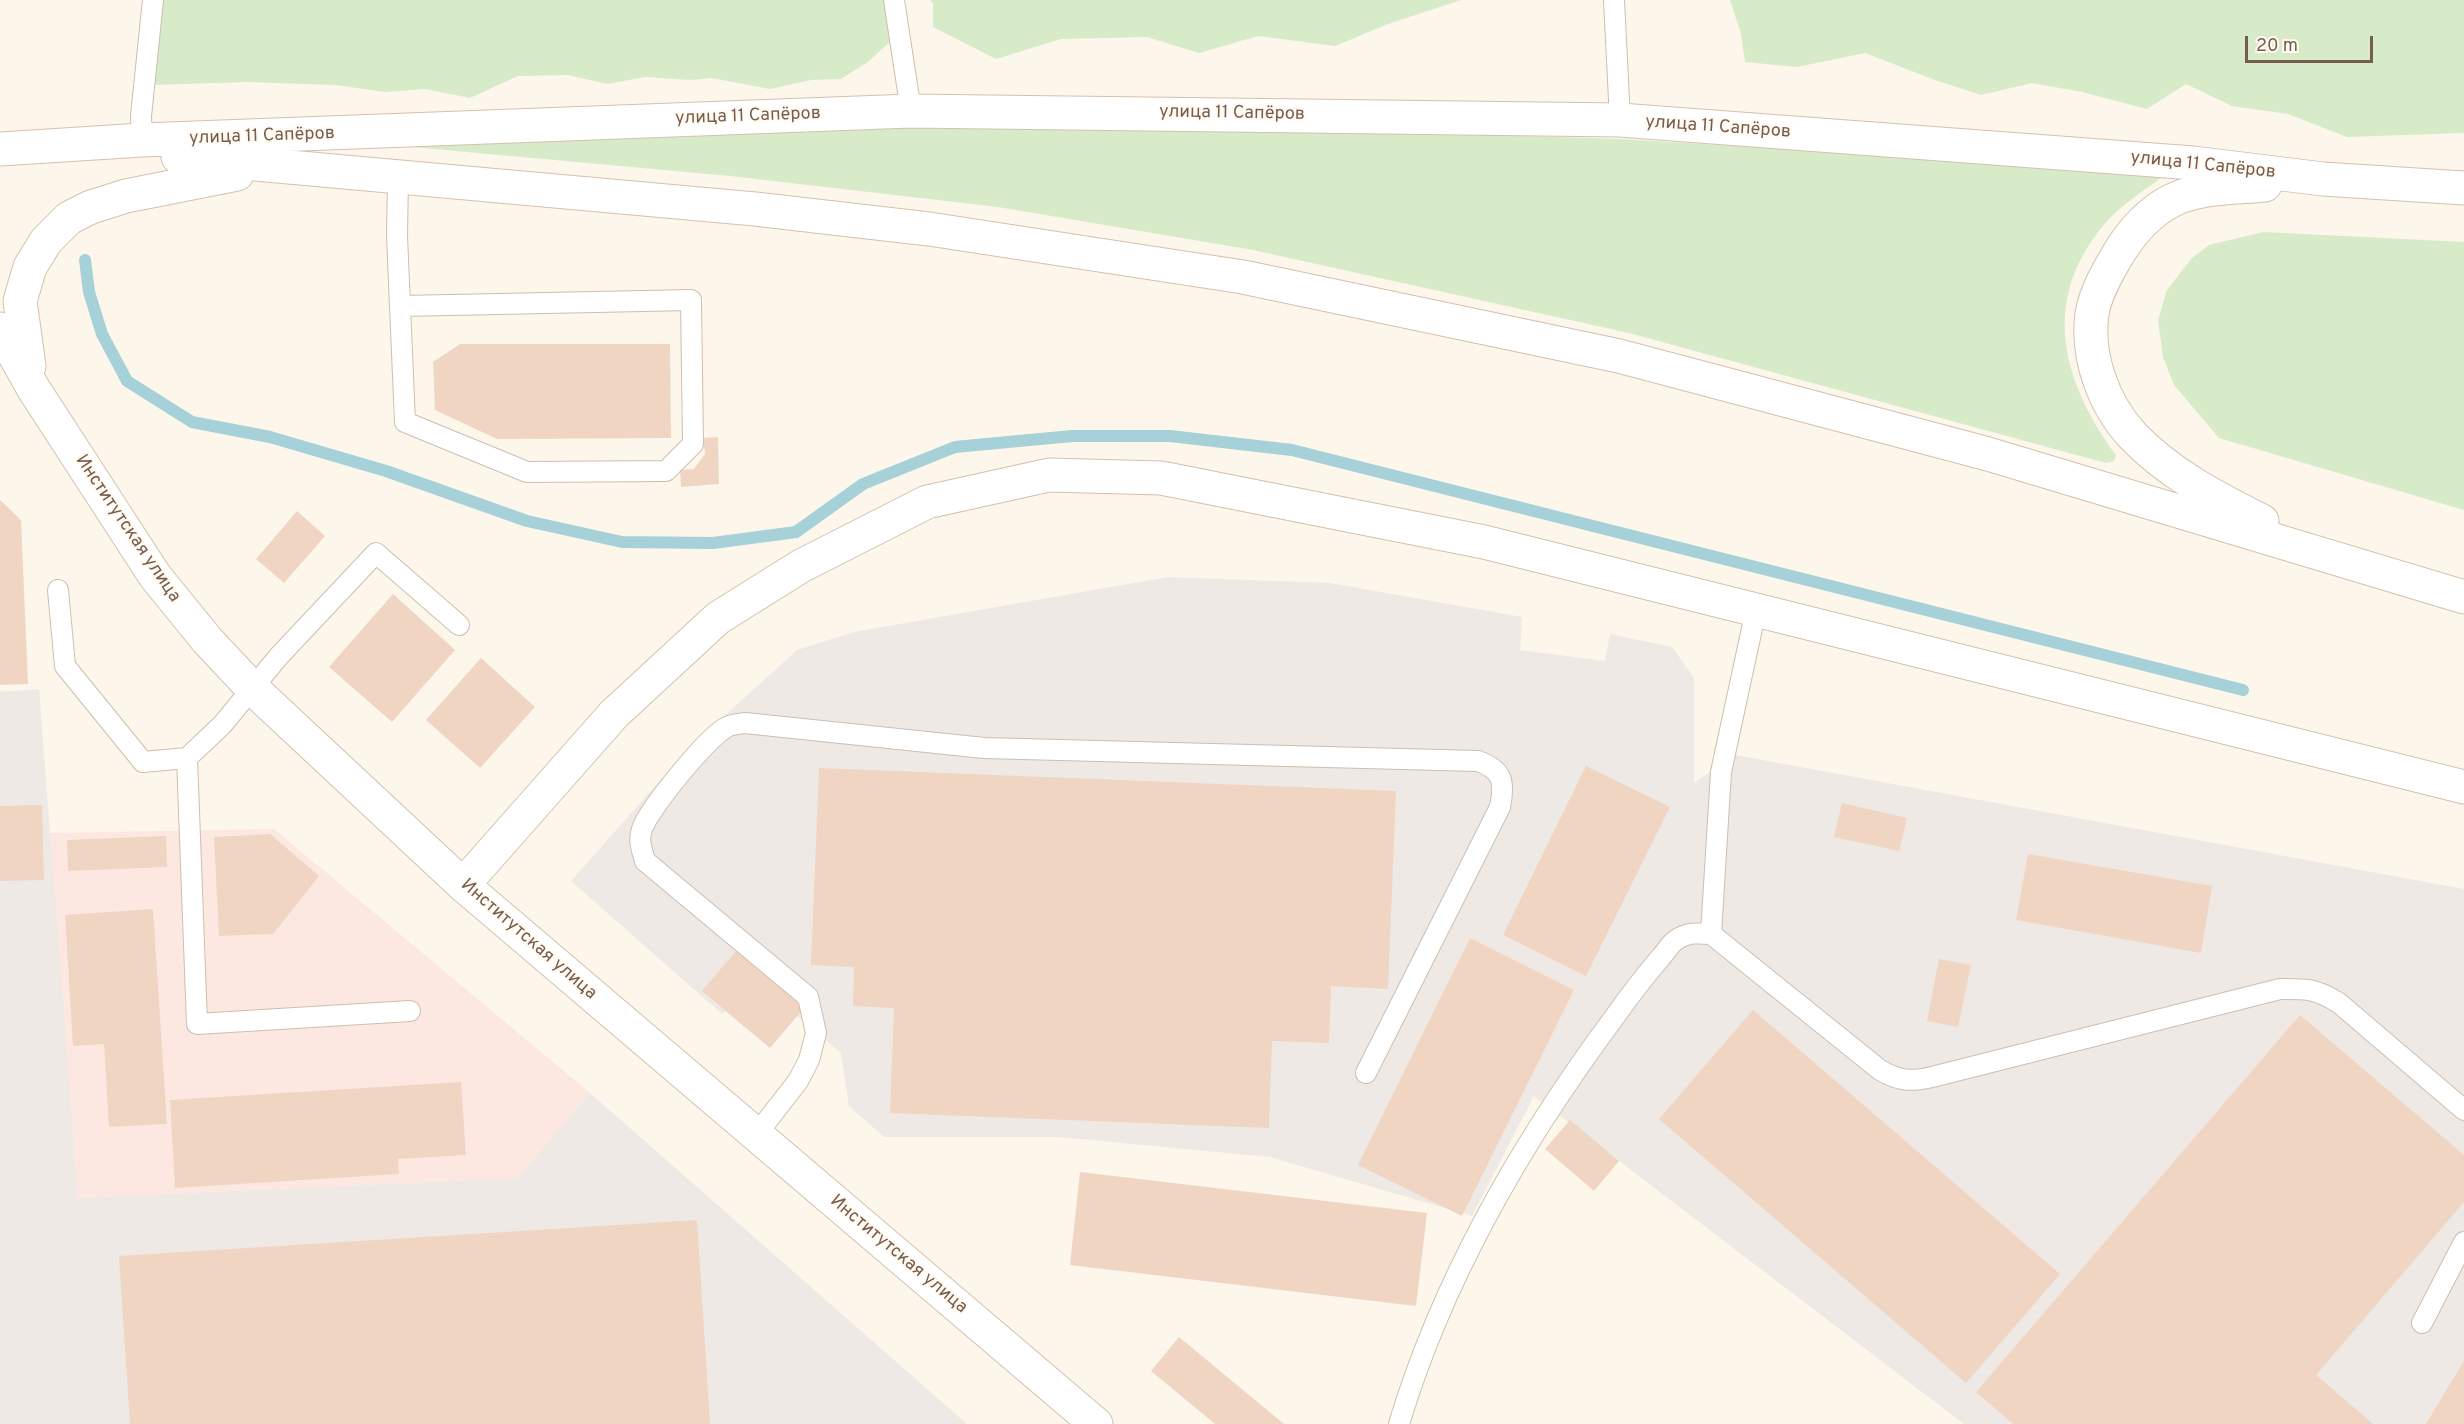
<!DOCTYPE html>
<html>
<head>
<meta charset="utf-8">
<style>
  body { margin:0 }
  #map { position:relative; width:2464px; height:1424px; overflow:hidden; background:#fcf6eb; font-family:Overpass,sans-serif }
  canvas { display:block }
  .scale { position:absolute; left:2245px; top:36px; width:128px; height:27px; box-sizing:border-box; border:3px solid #785c4e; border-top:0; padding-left:8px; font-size:18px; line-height:21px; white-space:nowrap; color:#785c4e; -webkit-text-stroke:4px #fffaf2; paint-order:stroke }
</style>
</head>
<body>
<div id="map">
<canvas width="2464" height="1424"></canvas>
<div class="scale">20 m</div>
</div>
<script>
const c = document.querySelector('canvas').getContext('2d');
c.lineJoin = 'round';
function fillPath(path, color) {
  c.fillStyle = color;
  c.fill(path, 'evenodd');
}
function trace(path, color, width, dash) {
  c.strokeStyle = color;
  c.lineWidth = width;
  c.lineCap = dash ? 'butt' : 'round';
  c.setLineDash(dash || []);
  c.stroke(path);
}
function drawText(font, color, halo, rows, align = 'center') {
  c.font = font + ' Overpass,sans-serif';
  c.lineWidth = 4.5;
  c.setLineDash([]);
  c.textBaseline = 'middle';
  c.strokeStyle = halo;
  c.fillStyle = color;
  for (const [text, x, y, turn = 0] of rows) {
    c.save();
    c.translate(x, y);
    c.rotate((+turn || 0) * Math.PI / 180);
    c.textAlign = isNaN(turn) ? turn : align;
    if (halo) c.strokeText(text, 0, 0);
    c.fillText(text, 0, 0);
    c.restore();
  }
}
const commercial = new Path2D(`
  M274 829 590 1093 519 1178 78 1198 49 833Z`);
const industrial = new Path2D(`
  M1168 577 1330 583 1522 617 1520 650 1605 661 1610 634 1672 647 1694 678V783L1735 755 2464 889V1424H1964L1534 1096 1472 1216 1270 1157 1059 1137H884L849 1106 841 1053 797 1016 770 1048 725 1011 722 1014 571 881 687 750 797 650 854 632Z
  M39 689 78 1198 518 1178 590 1093 967 1424H0V692Z`);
const green = new Path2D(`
  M161 0H889L893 39 869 61 841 79 811 80 770 89 711 78 691 80 645 77 607 84 568 75 518 76 470 98 426 89 384 92 336 85 246 82 152 85Z
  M931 0H1461L1388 24 1335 46 1258 36 1199 53 1147 37 1061 39 996 59 933 27V4Z
  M1730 0H2464V133L2347 137 2288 114 2232 106 2186 84 2147 109 2082 92 2032 83 1981 95 1935 80 1865 53 1797 67 1745 62 1741 34Z
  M753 126 1302 129 1621 139 2157 171 2162 177C2141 193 2119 206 2102 227 2040 303 2063 383 2116 455L2114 461 2106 463 1629 333 1253 250 998 207 730 176 412 147V139Z
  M2263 232 2464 242V510L2219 438 2174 385 2163 357 2158 320 2167 290 2191 259 2209 245Z`);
const stream = new Path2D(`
  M85 260 89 292 102 334 127 381 192 422 270 437 386 471 527 521 622 542 713 543 796 532 863 484 955 447 1072 436H1170L1292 450 2243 690`);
const building = new Path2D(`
  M460 344H670L671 438 497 439 435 410 433 362Z
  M718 437 719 484 681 487 680 470 694 469 705 454 703 438Z
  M0 500 21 520 28 684 0 685Z
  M297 511 325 536 284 583 256 559Z
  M393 594 455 650 392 722 329 667Z
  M481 658 535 707 480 768 426 720Z
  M1586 766 1670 807 1586 976 1503 935Z
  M819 768 1396 791 1388 989 1331 986 1329 1043 1272 1041 1269 1128 890 1113 894 1008 853 1006 854 967 811 965Z
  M1842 803 1907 818 1899 851 1834 837Z
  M42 805 44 880 0 881V806Z
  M270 834 319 876 273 934 219 936 214 837Z
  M166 836 167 867 68 871 67 840Z
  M2028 854 2212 886 2201 953 2016 920Z
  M153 909 167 1124 109 1127 104 1044 73 1046 65 915Z
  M1470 938 1574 990 1462 1216 1358 1165Z
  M736 951 804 1008 770 1048 702 991Z
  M1939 959 1971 965 1958 1027 1927 1021Z
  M1753 1010 2060 1274 1966 1383 1659 1119Z
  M2300 1015 2464 1155V1202L2316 1375 2373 1424H2013L1976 1392Z
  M461 1082 466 1155 398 1159 399 1174 175 1188 170 1100Z
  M1570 1120 1619 1161 1594 1191 1545 1149Z
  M1080 1172 1427 1213 1416 1306 1070 1265Z
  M697 1220 710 1424H130L119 1256Z
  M1179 1337 1284 1424H1215L1151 1371Z
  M2464 1361V1424H2426Z`);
const lane = new Path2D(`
  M894 0 911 111
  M1614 0 1620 120
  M142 140 141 116 153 0
  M398 178 397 236 405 422 527 472 666 471 693 444 691 300 402 306
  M58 590 65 666 143 762 187 758 222 725 279 656 376 553 459 625
  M187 758 197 1024 410 1011
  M1711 934 1721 772 1756 610
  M756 1135 798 1081 809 1060 816 1033 808 997 645 861C642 850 638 841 642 829 648 810 709 735 727 727 732 724 739 724 745 723L984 748 1478 761C1503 770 1505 782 1500 807L1366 1073
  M2422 1323 2464 1242
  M1399 1424C1443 1278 1525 1137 1616 1015 1630 995 1645 976 1661 957 1666 952 1670 944 1676 940 1687 932 1698 933 1711 934L1880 1070C1899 1081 1911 1082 1932 1077L2280 989C2307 989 2315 988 2339 1003L2464 1110`);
const secondary = new Path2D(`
  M0 149 142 140 911 111 1620 120 2193 163 2323 179 2464 188
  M178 157 755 209 929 229 1243 277 1619 356 1988 454 2464 597
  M0 329 33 388 155 576 207 640 252 688 463 885 1096 1424
  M29 366 20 301 30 267 46 241 69 218 91 207 126 196 237 174
  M2262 521C2216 498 2168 473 2133 436 2104 405 2086 357 2092 314 2095 294 2107 273 2117 256 2130 234 2148 213 2171 201 2198 187 2234 188 2265 185
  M463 885 614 714 718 618 801 566 927 502 1049 475 1161 478 1484 542 2464 787`);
const streetNames = [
  ["улица 11 Сапёров",1232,114,1],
  ["улица 11 Сапёров",748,117,-2],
  ["улица 11 Сапёров",1718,128,4],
  ["улица 11 Сапёров",262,137,-2],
  ["улица 11 Сапёров",2203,166,6],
  ["Институтская улица",127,529,56],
  ["Институтская улица",528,940,41],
  ["Институтская улица",898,1255,40]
];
fillPath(commercial, '#fce8e0');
fillPath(industrial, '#eee9e4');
fillPath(green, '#d7ebc9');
trace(stream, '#a6d1d8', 12);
fillPath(building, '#f1d5c3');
trace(lane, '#cfbeb0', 22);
trace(secondary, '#d5c0b0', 35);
trace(lane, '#fff', 20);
trace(secondary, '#fff', 33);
drawText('18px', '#785c4e', '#fffaf2', streetNames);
</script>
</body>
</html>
